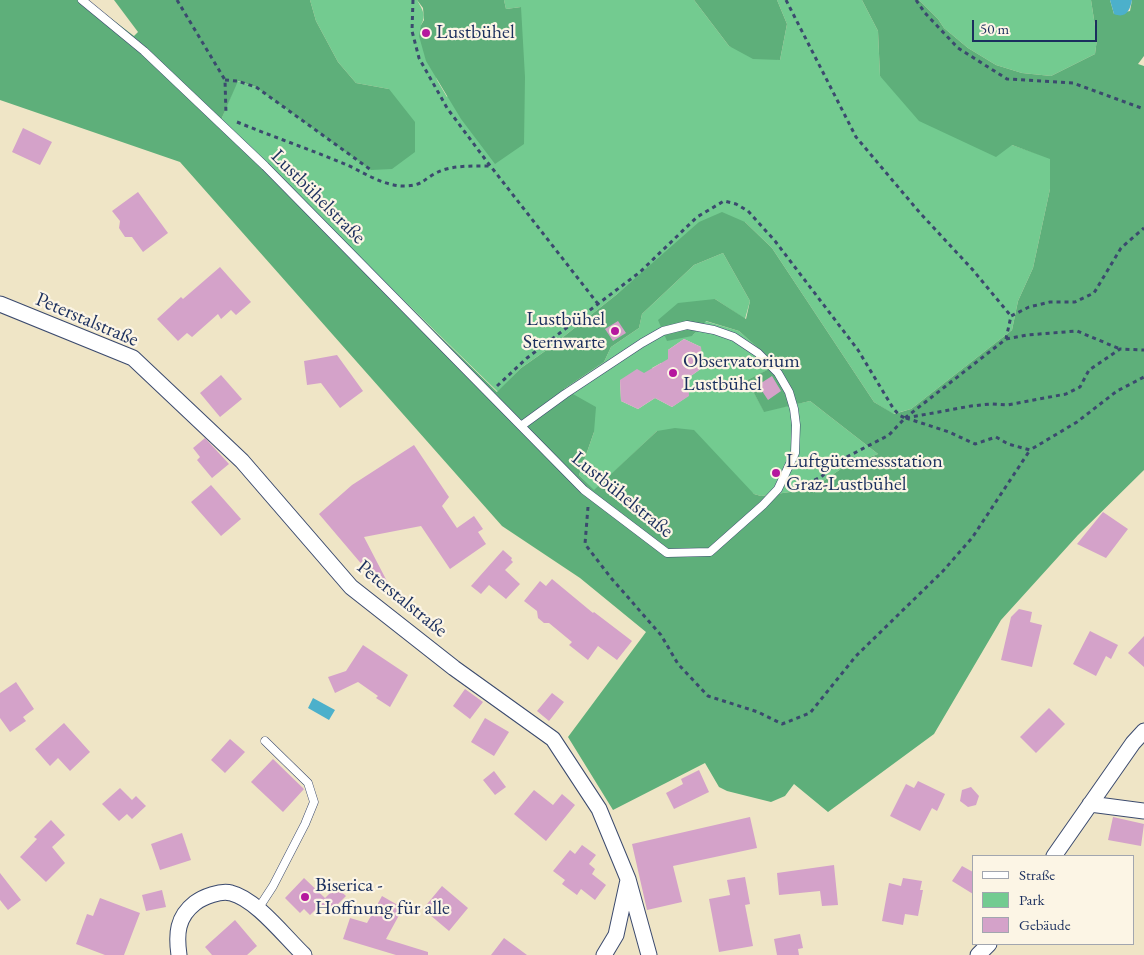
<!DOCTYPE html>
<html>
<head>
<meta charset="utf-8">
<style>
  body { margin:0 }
  #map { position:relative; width:1144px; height:955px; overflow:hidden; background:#efe5c6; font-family:"EB Garamond",serif }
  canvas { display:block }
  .legend { position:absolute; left:972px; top:855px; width:162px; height:90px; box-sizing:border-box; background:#fcf5e5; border:1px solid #a2a6af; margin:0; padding:6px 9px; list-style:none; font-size:15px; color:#1b2f5e }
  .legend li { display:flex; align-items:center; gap:10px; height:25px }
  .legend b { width:25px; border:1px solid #a2a6af }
  .scale { position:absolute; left:972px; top:20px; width:125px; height:22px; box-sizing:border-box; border:2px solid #1b2f5e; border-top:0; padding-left:6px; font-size:15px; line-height:18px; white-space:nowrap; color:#1b2f5e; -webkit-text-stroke:4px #fcf5e5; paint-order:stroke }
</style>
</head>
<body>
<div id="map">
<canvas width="1144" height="955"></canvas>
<ul class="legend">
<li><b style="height:6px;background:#fff"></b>Straße</li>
<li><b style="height:14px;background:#73cb90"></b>Park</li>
<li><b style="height:14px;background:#d4a2c9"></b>Gebäude</li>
</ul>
<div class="scale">50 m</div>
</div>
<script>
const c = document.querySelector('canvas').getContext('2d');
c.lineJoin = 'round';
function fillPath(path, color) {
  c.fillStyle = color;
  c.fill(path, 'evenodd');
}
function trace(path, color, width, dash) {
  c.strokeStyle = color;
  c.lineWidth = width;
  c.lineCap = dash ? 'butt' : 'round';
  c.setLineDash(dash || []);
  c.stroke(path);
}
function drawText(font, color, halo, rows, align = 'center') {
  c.font = font + ' "EB Garamond",serif';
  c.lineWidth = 4.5;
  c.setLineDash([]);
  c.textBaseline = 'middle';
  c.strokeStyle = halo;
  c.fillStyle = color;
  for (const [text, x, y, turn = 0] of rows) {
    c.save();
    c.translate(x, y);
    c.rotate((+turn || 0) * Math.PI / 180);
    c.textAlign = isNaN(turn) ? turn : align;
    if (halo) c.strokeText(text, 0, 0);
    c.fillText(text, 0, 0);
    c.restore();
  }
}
const green = new Path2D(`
  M310 0H417C422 9 427 15 421 25L437 80 447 97 521 7 506 9 504 0H694L729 46 780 60 787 24 777 0H862L878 31 880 76 1012 145 1050 158V189L1033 268 1018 301 1012 330 911 409 893 414 874 402 772 248 745 222 654 263 616 295 548 349 521 368 498 392 357 255 280 175 221 120 237 81 256 87 389 89 356 83 338 62 316 21Z
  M919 0H1091L1097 39 1095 54 1051 76 1022 73 996 65 968 48 944 28 938 19Z
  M723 253 750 301 745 319 715 299 692 336 705 321 739 331 778 365 747 380 764 411 810 401 878 454 845 466 812 489 761 496 754 494 657 431 594 491 579 475 594 432 564 389 604 362 611 347 639 328 642 314 694 265ZM684 339 701 347 702 368 688 378V396L672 407 655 398 638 409 621 401 620 380 652 378V368L661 363 669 367 668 350Z`);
const forest = new Path2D(`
  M0 0H87L134 36 138 32 114 0H310L316 21 338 62 356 83 389 89 415 122V152L392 169 371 170 256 87 238 81 221 120 280 175 357 255 497 392 521 368 548 349 616 295 699 222 722 212 745 222 772 248 874 402 894 414 911 409 1012 330 1018 301 1033 268 1050 189V159L1012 145 996 157 919 121 880 76 878 31 862 0H919L938 19 944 28 968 48 996 65 1022 73 1051 76 1095 54 1097 39 1091 0H1110L1114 14 1130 11 1132 0H1144V56L1138 64 1144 66V470L1078 535 1001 620 934 734 828 812 794 784 785 796 771 802 727 791 719 787 705 763 613 810 568 737 646 632 580 578 502 526 180 162 0 100ZM723 253 750 301 746 319 715 299 678 303 658 320 667 341 692 336 706 321 739 331 777 365 747 380 764 412 810 401 878 454 845 466 812 489 761 496 754 494 694 430 675 428 657 431 594 490 579 475 594 432 596 407 564 389 604 362 611 347 639 328 642 314 694 265Z
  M417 0H504L506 9 521 7 525 77 524 144 495 164 461 119 426 61 419 36 421 25 424 20 423 8Z
  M694 0H777L787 24 780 60 753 59 729 46Z`);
const water = new Path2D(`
  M1110 0H1132C1130 10 1126 19 1114 14Z
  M313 698 335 710 329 720 308 708Z`);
const building = new Path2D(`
  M23 128 52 142 40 165 12 152Z
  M138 192 168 233 143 252 132 237H125L119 228 120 221 112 211Z
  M220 267 251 302 236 315 231 310 221 319 218 314 192 337 187 333 178 341 157 319 181 297 183 299Z
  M618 321 626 333 613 341 605 329Z
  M684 339 701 347 702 368 688 378 689 396 672 407 655 398 638 409 621 401 620 380 637 369 644 373 668 359V350Z
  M337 355 363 391 340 408 321 383 307 385 304 361Z
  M221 375 242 399 220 417 200 393Z
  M772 376 781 391 768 400 758 385Z
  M205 438 229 464 212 478 197 460 200 457 193 448Z
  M414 445 449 497 442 506 457 528 474 516 483 529 478 532 486 544 450 569 421 526 364 537 391 589 390 590 364 567 319 514 352 485Z
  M211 485 241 519 221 536 191 502Z
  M1103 512 1128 529 1106 558 1077 544Z
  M503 550 512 558 511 560 513 562 505 570 520 584 506 599 489 585 481 594 471 586Z
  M552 579 593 613 594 612 632 641 617 660 598 646 588 660 569 645 572 642 549 623H544L538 618 537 611 524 601 540 581 546 586Z
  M1019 609 1032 612 1030 622 1042 625 1032 667 1001 660 1011 617Z
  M1090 631 1118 645 1111 659 1106 656 1096 676 1073 664Z
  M1144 636V667L1128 653Z
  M363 645 408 675 390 707 376 698 378 696 358 682 335 693 328 677 346 671Z
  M16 682 34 709 23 717 26 721 10 732 0 718V693Z
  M465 689 483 702 470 719 453 706Z
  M552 693 564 702 549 721 537 711Z
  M1049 708 1065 724 1036 753 1020 737Z
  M485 718 509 732 494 756 471 742Z
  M64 723 90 752 70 771 58 758 50 766 35 749Z
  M230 739 245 752 225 773 211 760Z
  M273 759 304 789 283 812 251 782Z
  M699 770 709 792 674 809 666 793 683 784 681 779Z
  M494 771 506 787 495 795 483 780Z
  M918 781 945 794 937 811 932 808 920 831 890 816 906 784 914 788Z
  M971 787 979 796 976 805 968 807 960 801 962 790Z
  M120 788 132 800 136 796 146 806 132 819 127 814 119 821 102 804Z
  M534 790 553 805 562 794 575 805 546 841 514 814Z
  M750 817 757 848 673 866 682 902 647 910 632 844Z
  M1113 817 1144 824 1141 846 1108 840Z
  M51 820 65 835 52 847 65 863 46 882 20 857 37 839 34 837Z
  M182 833 191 860 160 870 151 844Z
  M582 845 596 855 589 864 595 869 592 874 606 885 595 900 581 889 577 895 562 884 565 880 553 871 570 850 575 854Z
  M834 865 838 905 822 906 820 891 779 895 777 873Z
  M962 866 973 872V894L952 881Z
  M0 873 21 900 8 910 0 900Z
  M745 877 750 904 745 905 753 946 719 952 709 899 730 895 727 880Z
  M304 878 325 898 336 887 346 896 330 912 321 904 310 915 304 909 300 913 285 898Z
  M903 878 922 881 920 890H923L918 916 905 914 903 925 882 921 889 883 901 886Z
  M442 886 468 908 449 931 423 909Z
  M162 890 166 907 146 911 142 895Z
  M382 896 403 908 386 939 428 952V955H396L343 939 350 918 367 923Z
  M100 898 140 913 124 955H105L76 944 87 914 93 916Z
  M235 920 257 946 247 955H212L205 947Z
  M800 934 803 948 798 949 799 955H777L774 939Z
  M504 938 527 955H491Z`);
const path = new Path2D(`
  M177 0 225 80 226 114
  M413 0 412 31 419 58 447 108 485 159 598 304
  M786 0 856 137 920 213 972 269 1011 316
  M916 0 925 13 958 48 1007 79 1073 83 1144 109
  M225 80 237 81 256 87 371 170
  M237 122C271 136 306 148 340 162 361 170 381 186 404 186 423 186 423 179 438 172 453 165 474 166 491 166
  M1006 339 1027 335 1077 331 1120 349
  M497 386 527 358 640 272 697 217 724 201 736 204 748 211 775 241 858 350 893 408 899 415 905 418 889 435 839 461 821 477 798 488H791
  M905 418 1006 339 1011 316 1029 307 1050 302H1075L1094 293 1121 248 1144 228
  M906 418 949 432 975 444 996 437 1008 444 1030 450 1077 422 1117 391 1144 377
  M906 418 971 406 991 404 1007 405 1066 394 1080 387 1089 370 1120 349 1144 350
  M588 507 585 544 611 578 661 635 678 664 708 696 758 712 782 724 810 713 856 656 943 571 972 538 1030 450`);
const service = new Path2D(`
  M82 0 144 51 265 166 584 490 667 553 710 552 763 505 778 489 795 453 796 425 794 409 789 392 778 373 758 353 734 337 714 330 687 325 663 331 642 343 565 394 521 426
  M258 909 273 886 305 824 314 802 308 783 265 741`);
const minor = new Path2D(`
  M0 304 133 358 242 461 351 587 454 668 553 739 599 809 628 879 649 955
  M1090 804 1144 811
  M1054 856 1133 743 1144 731
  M179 955C176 934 177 917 195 903 203 897 221 890 231 893 256 899 285 937 304 955
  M604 955 616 935 628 880
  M978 955 989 944`);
const markers = [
  [426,33,5,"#b5179e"],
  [615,331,5,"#b5179e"],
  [673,373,5,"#b5179e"],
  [776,473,5,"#b5179e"],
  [305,897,5,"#b5179e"]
];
const poiNames = [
  ["Lustbühel",436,33],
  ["Lustbühel",605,320,"right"],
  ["Sternwarte",605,343,"right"],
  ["Observatorium",683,362],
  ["Lustbühel",683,385],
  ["Luftgütemessstation",786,462],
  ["Graz-Lustbühel",786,485],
  ["Biserica -",315,886],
  ["Hoffnung für alle",315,909]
];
const streetNames = [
  ["Lustbühelstraße",318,197,45],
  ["Peterstalstraße",87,320,23],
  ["Lustbühelstraße",622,495,39],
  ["Peterstalstraße",402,599,39]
];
fillPath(green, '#73cb90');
fillPath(forest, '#5eaf7a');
fillPath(water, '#4cb0cb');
fillPath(building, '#d4a2c9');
trace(service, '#3b4a6e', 9);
trace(minor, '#3b4a6e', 17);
trace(path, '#3b4a6e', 3, [4, 4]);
trace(service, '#fff', 8);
trace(minor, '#fff', 15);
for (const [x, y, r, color] of markers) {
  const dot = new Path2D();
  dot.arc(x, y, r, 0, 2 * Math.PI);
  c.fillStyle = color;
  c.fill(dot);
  trace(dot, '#fcf5e5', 2);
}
drawText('20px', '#1b2f5e', '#fcf5e5', poiNames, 'left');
drawText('20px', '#1b2f5e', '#fcf5e5', streetNames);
</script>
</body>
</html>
